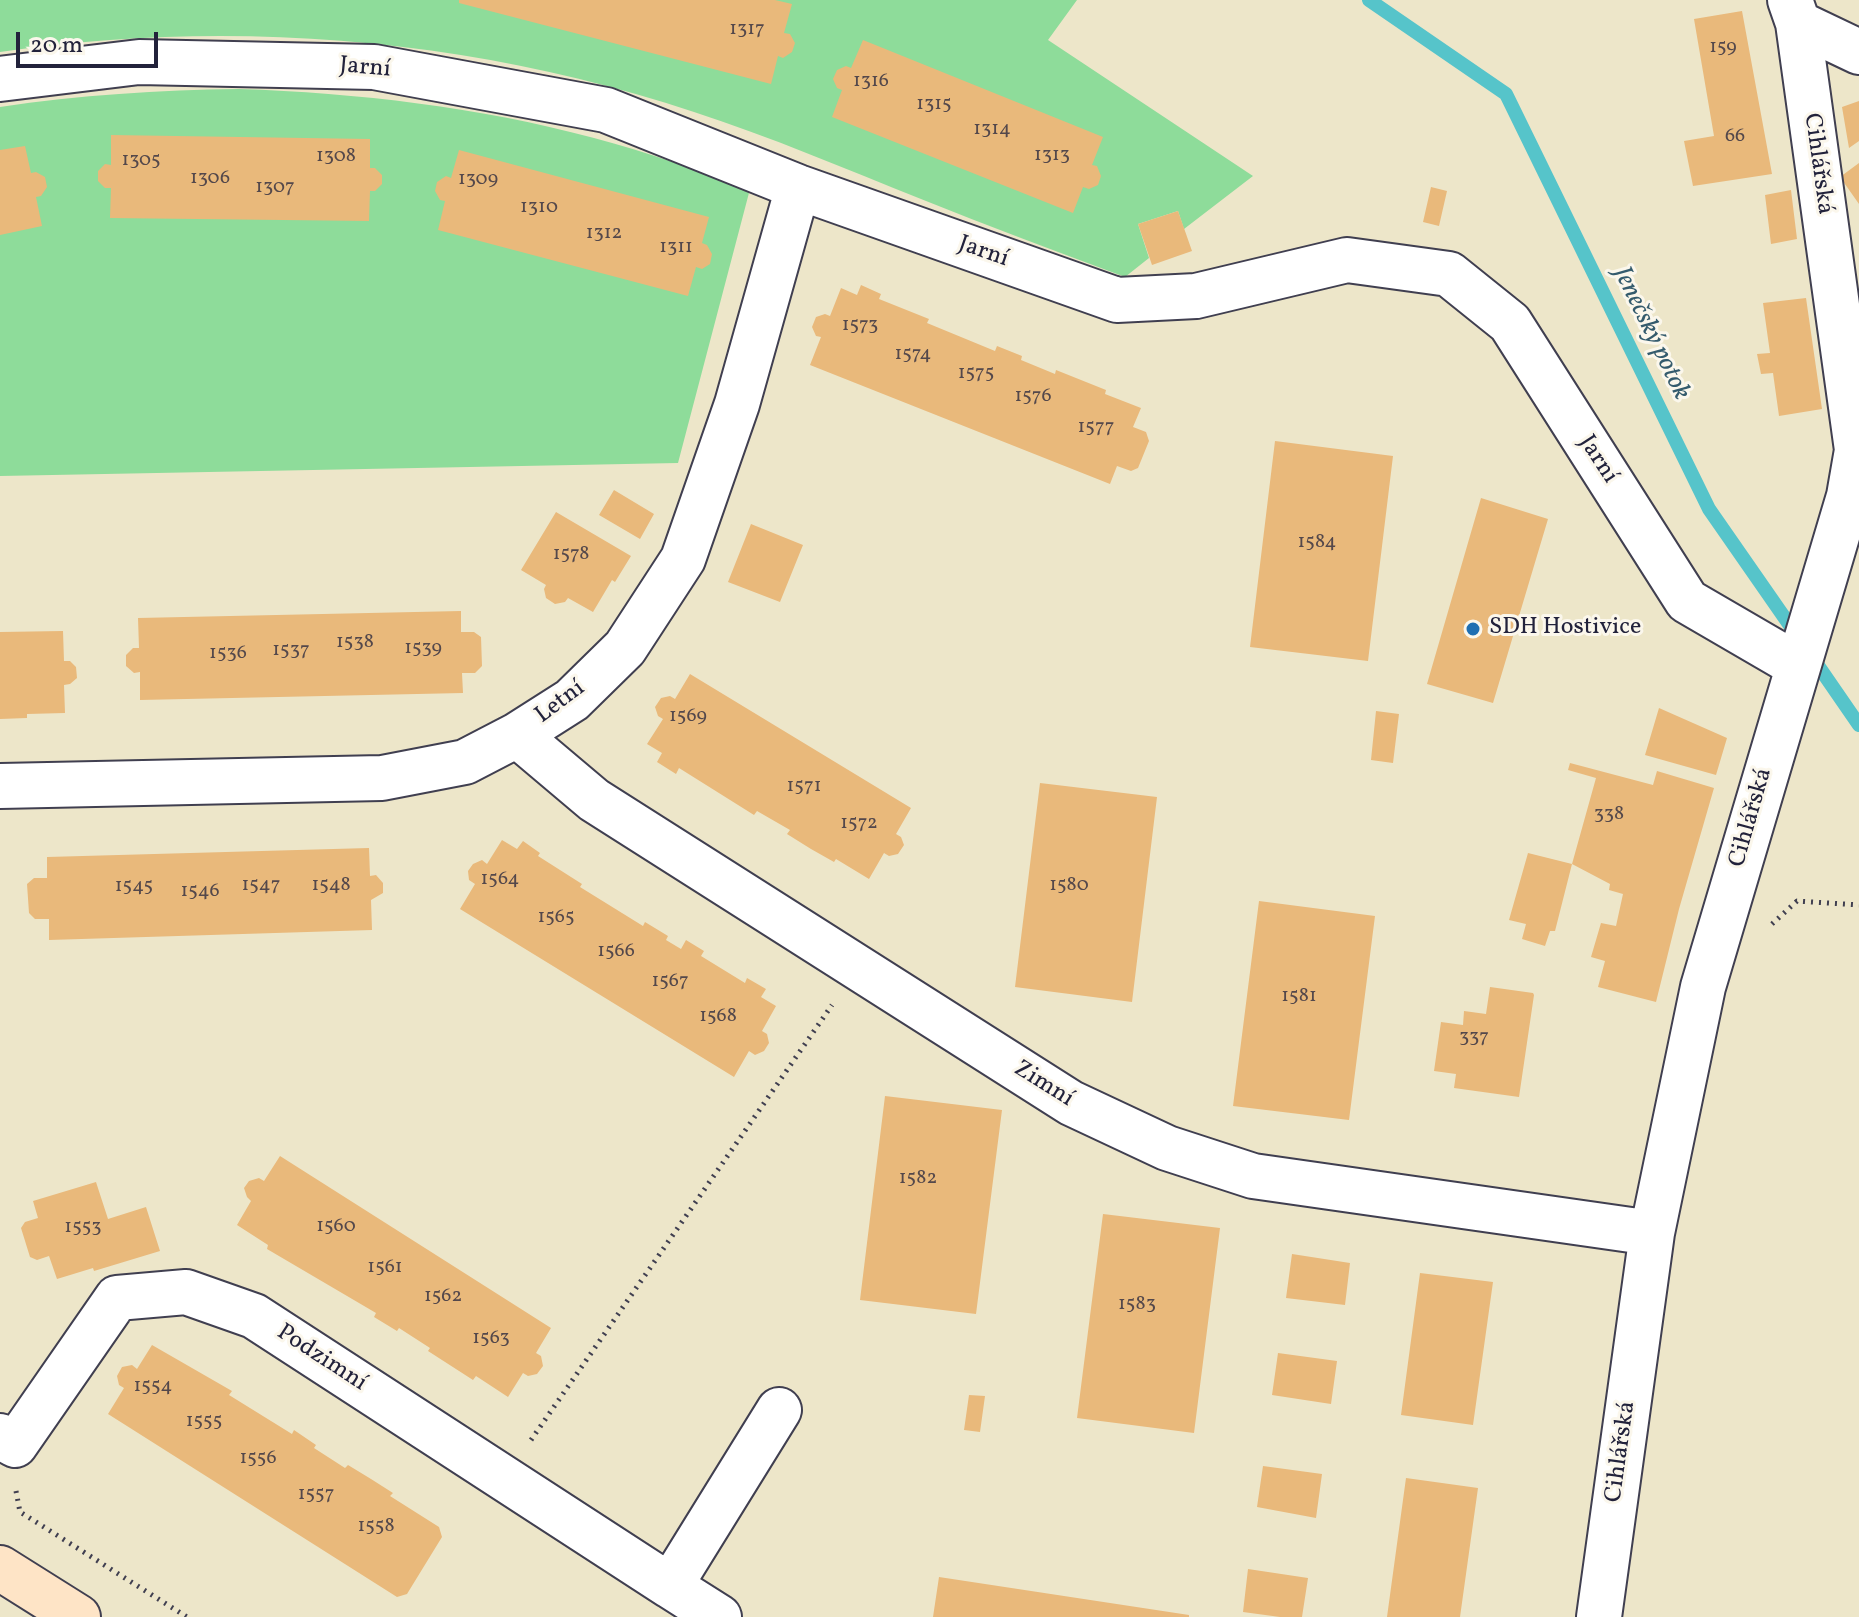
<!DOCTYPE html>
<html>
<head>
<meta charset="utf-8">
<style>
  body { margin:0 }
  #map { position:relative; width:1859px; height:1617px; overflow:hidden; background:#ede6c9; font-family:Vollkorn,serif }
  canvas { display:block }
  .scale { position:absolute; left:16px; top:32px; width:142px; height:36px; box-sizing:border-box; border:4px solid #22223b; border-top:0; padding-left:10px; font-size:24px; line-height:28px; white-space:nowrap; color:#22223b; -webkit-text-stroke:6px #fbf7ec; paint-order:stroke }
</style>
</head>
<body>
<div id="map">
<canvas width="1859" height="1617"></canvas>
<div class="scale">20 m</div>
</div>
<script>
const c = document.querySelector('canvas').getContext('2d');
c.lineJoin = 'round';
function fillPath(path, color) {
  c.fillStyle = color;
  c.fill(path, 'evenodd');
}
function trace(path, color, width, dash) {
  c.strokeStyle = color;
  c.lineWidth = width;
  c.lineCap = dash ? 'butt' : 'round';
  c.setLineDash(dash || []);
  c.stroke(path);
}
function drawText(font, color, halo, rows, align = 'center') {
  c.font = font + ' Vollkorn,serif';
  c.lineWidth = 6;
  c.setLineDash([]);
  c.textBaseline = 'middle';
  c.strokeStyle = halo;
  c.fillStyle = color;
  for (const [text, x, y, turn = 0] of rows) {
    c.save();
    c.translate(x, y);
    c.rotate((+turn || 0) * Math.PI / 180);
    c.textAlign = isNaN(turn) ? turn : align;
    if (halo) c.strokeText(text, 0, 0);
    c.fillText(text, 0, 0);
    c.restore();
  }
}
const green = new Path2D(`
  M0 0H1077L1048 40 1253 176 1184 229 1178 211 1138 224 1149 258 1125 277C1056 251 988 226 921 199 846 169 771 137 694 112 473 38 231 18 0 52Z
  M239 89C358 93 479 107 594 138 647 152 699 171 750 189L678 463 0 476V107C79 95 159 90 239 89Z`);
const stream = new Path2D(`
  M1369 0 1506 94 1709 509 1798 637
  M1810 654 1859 725`);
const building = new Path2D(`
  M459 0H775L792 4 784 33 790 34 795 43 792 52 783 58 778 56 771 84 459 3Z
  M1742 11 1772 174 1693 186 1684 141 1714 136 1694 19Z
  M863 40 1103 137 1092 165 1097 166 1101 176 1098 185 1089 189 1083 187 1073 213 832 117 842 90 837 88 833 79 837 70 846 66 851 68Z
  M1859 101V141L1849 148 1842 107Z
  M111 135 370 139V168H375L382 175V184L375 191H370L369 221 110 218 111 188H105L98 181V171L105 164 111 165Z
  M25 146 31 173 36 172 45 177 47 187 41 196 36 197 42 226 0 235V150Z
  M459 150 709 217 702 243 707 245 712 254 710 264 702 269 696 267 688 296 438 230 445 201 440 200 435 191 437 182 446 176 451 178Z
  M1859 163V204L1840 177Z
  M1431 187 1447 191 1439 226 1423 222Z
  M1791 190 1797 239 1771 244 1765 195Z
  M1178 211 1192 251 1152 265 1138 224Z
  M861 285 881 294 879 299 929 319 927 323 995 351 997 346 1022 356 1021 360 1055 374 1056 370 1106 390 1105 394 1141 408 1133 427 1146 432 1149 441 1138 468 1131 471 1117 466 1110 484 810 365 821 337 816 336 812 327 816 317 825 314 830 316 841 288 857 295Z
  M1806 298 1822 409 1779 416 1773 373 1761 374 1757 354 1770 353 1763 303Z
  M1275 441 1393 456 1368 661 1250 647Z
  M614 490 654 514 640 539 599 515Z
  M1481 498 1548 519 1493 703 1427 684Z
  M556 512 631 556 615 582 612 580 593 612 568 598 565 602 555 604 546 598 544 589 546 585 521 570Z
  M751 524 803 545 780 602 728 582Z
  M461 611V632H474L481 637 482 666 475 673H462L463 693 140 700V672L134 673 126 666V655L133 648H139L138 618Z
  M63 631 64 661H70L76 667 77 678 70 684 64 685 65 713 27 714V718L0 719V632Z
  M690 674 911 808 896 834 901 837 904 845 898 854 889 856 884 853 869 879 836 859 834 862 811 849 787 834 790 830 757 811 754 815 679 768 676 774 657 762 662 753 647 744 663 719 658 716 655 707 661 698 670 696 675 699Z
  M1659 708 1727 738 1716 775 1645 755Z
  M1376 711 1399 714 1393 763 1371 760Z
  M1570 763 1653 785 1657 771 1714 788 1679 909 1656 1002 1598 987 1605 961 1591 957 1601 923 1616 926 1623 894 1609 890 1610 884 1572 864 1596 778 1568 770Z
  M1040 783 1157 797 1132 1002 1015 987Z
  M502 840 517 849 523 841 540 853 538 856 582 884 580 887 643 926 645 922 668 936 666 940 681 949 686 940 704 951 701 956 745 983 747 978 766 989 761 997 776 1006 762 1031 767 1034 769 1043 764 1051 755 1055 749 1051 734 1077 460 909 475 884 469 880 468 871 473 864 482 860 487 864Z
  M369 848 370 876 376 875 383 883V893L371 900 372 930 49 940V919H35L29 913 27 884 34 878H47V857Z
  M1528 853 1572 864 1555 931H1550L1545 946 1522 939 1526 924 1509 920Z
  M1259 901 1375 916 1349 1120 1233 1106Z
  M1490 987 1533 993 1534 995 1519 1097 1454 1088 1456 1074 1434 1071 1441 1022 1463 1025 1464 1011 1486 1014Z
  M885 1096 1002 1110 976 1314 860 1300Z
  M280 1156 551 1328 536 1353 541 1356 543 1366 537 1374 528 1376 523 1373 508 1397 476 1376 473 1380 428 1351 430 1348 399 1328 397 1331 374 1317 376 1313 267 1249 268 1245 237 1225 251 1201 247 1197 244 1188 249 1181 259 1178 264 1181Z
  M96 1182 108 1219 146 1207 160 1251 94 1271 93 1268 57 1279 49 1256 37 1260 30 1257 21 1228 25 1222 38 1218 33 1201Z
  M1103 1214 1220 1228 1194 1433 1077 1418Z
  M1292 1254 1350 1263 1345 1305 1286 1298Z
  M1420 1273 1493 1282 1473 1425 1401 1415Z
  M152 1345 232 1391 229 1395 292 1434 294 1430 316 1445 314 1448 345 1468 348 1465 371 1479 393 1493 390 1496 439 1527 442 1537 407 1594 397 1597 108 1414 124 1388 119 1385 117 1376 122 1367 132 1365 137 1369Z
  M1278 1353 1337 1361 1331 1404 1272 1395Z
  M969 1395 985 1396 980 1432 964 1430Z
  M1263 1466 1322 1474 1316 1518 1257 1507Z
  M1406 1478 1478 1488 1460 1617H1387Z
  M1248 1569 1308 1578 1302 1617H1280L1243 1612Z
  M939 1577 1189 1615V1617H933Z`);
const path = new Path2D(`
  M1772 924 1797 901 1859 905
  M531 1440 832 1005
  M16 1491 20 1512 187 1617`);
const street = new Path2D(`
  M1798 23 1859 52
  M0 79 139 62 374 67 606 110 798 187 1117 300 1196 296 1347 260 1449 274 1510 323 1687 601 1797 665
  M517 735 594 800 1071 1103 1167 1148 1253 1176 1652 1233
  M0 786 382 778 465 762 517 735 572 700 625 648 683 559 737 404 798 187
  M0 1436 15 1445 117 1298 186 1292 254 1316 670 1586 779 1410
  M670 1586 719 1617
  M1599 1617 1652 1233 1703 987 1849 496 1857 450 1798 23 1790 0`);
const secondary = new Path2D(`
  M0 1568 78 1617`);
const markers = [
  [1473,629,8,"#1f6fb2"]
];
const numberNames = [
  ["1317",747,30],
  ["159",1723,48],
  ["1316",871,82],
  ["1315",934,105],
  ["1314",992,130],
  ["66",1735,137],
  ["1313",1052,156],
  ["1308",336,157],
  ["1305",141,161],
  ["1306",210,179],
  ["1309",478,180],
  ["1307",275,188],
  ["1310",539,208],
  ["1312",604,234],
  ["1311",676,248],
  ["1573",860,326],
  ["1574",913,355],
  ["1575",976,374],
  ["1576",1033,397],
  ["1577",1096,428],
  ["1584",1317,543],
  ["1578",571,555],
  ["1538",355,643],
  ["1539",423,649],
  ["1537",291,651],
  ["1536",228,654],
  ["1569",688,717],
  ["1571",804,787],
  ["338",1609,815],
  ["1572",859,824],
  ["1564",500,880],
  ["1547",261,886],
  ["1548",331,886],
  ["1580",1069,886],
  ["1545",134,887],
  ["1546",200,892],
  ["1565",556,918],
  ["1566",616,952],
  ["1567",670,982],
  ["1581",1299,997],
  ["1568",718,1017],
  ["337",1474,1038],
  ["1582",918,1179],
  ["1560",336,1227],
  ["1553",83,1228],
  ["1561",385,1268],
  ["1562",443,1297],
  ["1583",1137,1305],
  ["1563",491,1339],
  ["1554",153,1387],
  ["1555",204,1422],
  ["1556",258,1459],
  ["1557",316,1495],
  ["1558",376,1527]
];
const streetNames = [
  ["Jarní",365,69,5],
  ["Cihlářská",1817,164,82],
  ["Jarní",983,253,19],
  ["Jarní",1597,460,57],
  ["Letní",561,703,-37],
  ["Cihlářská",1752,818,-74],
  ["Zimní",1043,1085,32],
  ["Podzimní",321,1359,33],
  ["Cihlářská",1622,1452,-82]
];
const poiNames = [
  ["SDH Hostivice",1489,629]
];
const waterNames = [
  ["Jenečský potok",1650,334,64]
];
fillPath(green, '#8edc9a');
trace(stream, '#56c4ca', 14);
fillPath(building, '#e9b97b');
trace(street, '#403f50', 48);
trace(secondary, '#403f50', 48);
trace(path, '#403f50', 5, [2, 6]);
trace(street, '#fff', 44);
trace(secondary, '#fee4c6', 44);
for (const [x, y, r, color] of markers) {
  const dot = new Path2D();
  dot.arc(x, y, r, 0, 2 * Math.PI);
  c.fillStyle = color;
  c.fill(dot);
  trace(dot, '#fbf7ec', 3);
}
drawText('20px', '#54484b', null, numberNames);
drawText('24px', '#22223b', '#fbf7ec', streetNames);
drawText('24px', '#22223b', '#fbf7ec', poiNames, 'left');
drawText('italic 26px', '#345b6d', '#fbf7ec', waterNames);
</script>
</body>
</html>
